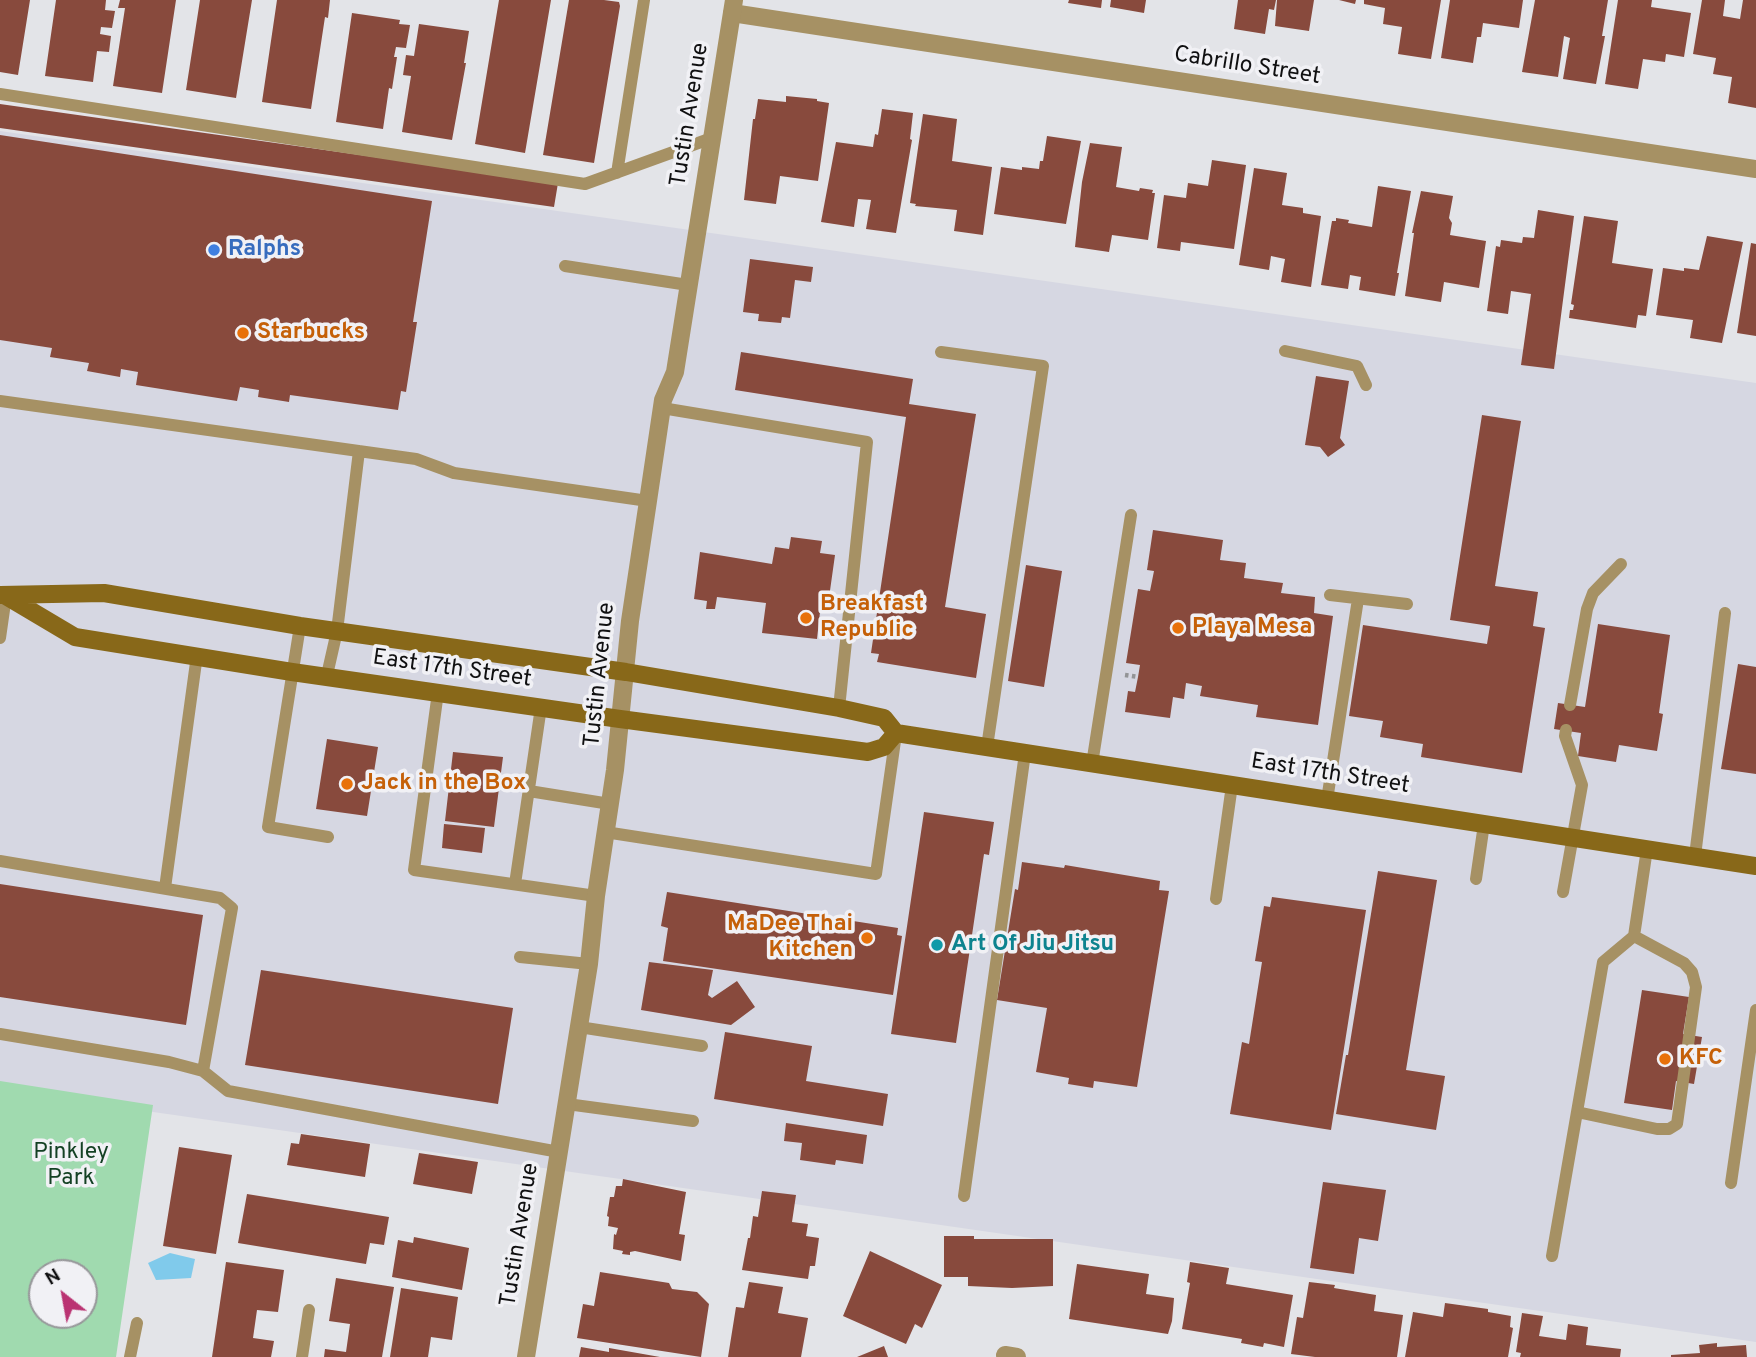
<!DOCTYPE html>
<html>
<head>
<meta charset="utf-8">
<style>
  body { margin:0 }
  #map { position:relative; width:1756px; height:1357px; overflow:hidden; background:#e3e4e8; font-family:Overpass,sans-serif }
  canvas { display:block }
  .north { position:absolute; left:28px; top:1259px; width:70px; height:70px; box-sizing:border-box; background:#f1f1f5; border:2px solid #97979a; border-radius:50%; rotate:329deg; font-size:19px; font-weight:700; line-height:28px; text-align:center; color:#101011 }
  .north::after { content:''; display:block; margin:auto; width:24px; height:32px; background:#ba3372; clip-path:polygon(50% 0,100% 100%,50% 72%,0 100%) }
</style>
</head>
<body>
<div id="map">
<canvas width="1756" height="1357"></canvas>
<div class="north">N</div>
</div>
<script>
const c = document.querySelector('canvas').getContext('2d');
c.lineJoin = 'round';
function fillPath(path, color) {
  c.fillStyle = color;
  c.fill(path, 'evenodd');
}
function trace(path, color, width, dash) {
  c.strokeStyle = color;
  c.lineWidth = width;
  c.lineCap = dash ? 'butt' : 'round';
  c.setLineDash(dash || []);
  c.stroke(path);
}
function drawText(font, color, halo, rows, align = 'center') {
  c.font = font + ' Overpass,sans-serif';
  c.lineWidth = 7;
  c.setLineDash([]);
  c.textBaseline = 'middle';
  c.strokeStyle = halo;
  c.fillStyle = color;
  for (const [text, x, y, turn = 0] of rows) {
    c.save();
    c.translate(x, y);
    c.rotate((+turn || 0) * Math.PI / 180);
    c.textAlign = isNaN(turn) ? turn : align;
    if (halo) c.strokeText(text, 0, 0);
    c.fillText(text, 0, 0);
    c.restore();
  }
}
const built = new Path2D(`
  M0 131 1756 383V1342L0 1090Z`);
const green = new Path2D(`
  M0 1081 153 1105 116 1357H0ZM42 1273H84V1315H42Z`);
const water = new Path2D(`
  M170 1253 195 1259 191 1278 156 1280 148 1263Z`);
const building = new Path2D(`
  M0 0H30L18 75 0 72Z
  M56 0H106L105 10 115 11 112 28 101 27 100 34 111 36 109 52 97 51 93 82 45 76Z
  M120 0H176L162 93 113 86 125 8H118Z
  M200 0H252L236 98 186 90Z
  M277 0H330L328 18 325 17 311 109 262 102Z
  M499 0H551L525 153 475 144Z
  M569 0H604L619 2 620 6 594 163 543 155Z
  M1069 0H1102L1101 8 1068 3Z
  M1111 0H1146L1144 13 1110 7Z
  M1238 0H1276L1274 10 1269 9 1265 34 1234 29Z
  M1277 0H1314L1309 31 1275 26Z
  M1339 0H1356L1355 4Z
  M1364 0H1441L1431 59 1398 54 1402 27 1383 24 1385 8 1364 4Z
  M1450 0H1523L1519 28 1483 23 1481 37H1477L1473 63 1441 58Z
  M1535 0H1608L1602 36H1605L1596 84 1563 79 1570 38 1564 36 1558 77 1522 72Z
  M1618 0H1652L1651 7 1691 13 1684 57 1666 54 1665 62 1643 59 1638 89 1605 84Z
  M1702 0H1725L1723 16 1740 19 1743 0H1756V108L1728 103 1732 77 1713 74 1716 58 1693 54Z
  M352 13 400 20 399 24 410 25 406 48 396 47 394 57H397L392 89 389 88 383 129 336 122Z
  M419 24 469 31 464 63H466L452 140 402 132 411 76 403 75 406 55 414 56Z
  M786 96 817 99V101L829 103 818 181 780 176 776 204 744 200 753 119H755L758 99 786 102Z
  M0 104 558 183 554 207 0 128Z
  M882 109 913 113 910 139 912 140 896 233 866 229 871 200 858 199 854 227 821 222 836 142 873 147 875 134 878 135Z
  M923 114 957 119 952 161 992 167 983 235 954 231 957 210 915 206 916 204 910 203Z
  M0 135 432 201 413 322H417L406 392 401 391 398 410 290 395 289 402 258 397 259 390 240 387 237 401 136 385 138 372 121 369 120 377 87 371 89 363 50 357 52 348 0 340Z
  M1047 136 1081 141 1066 224 994 214 1001 167 1022 170V167L1039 169 1040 161H1043Z
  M1090 143 1122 147 1116 187 1139 191 1140 188 1153 190 1152 193H1155L1148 240 1112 235 1109 252 1075 247 1082 182Z
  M1212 160 1246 165 1234 249 1181 242 1180 251 1157 248 1164 195 1186 198 1188 183 1208 186Z
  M1254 168 1287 173 1282 205 1303 208V213L1321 216 1311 287 1281 282 1285 259 1271 256 1269 270 1239 265Z
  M1378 186 1411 191 1397 273H1399L1395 296 1359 290 1361 277 1350 275 1348 289 1321 285 1332 221H1336V218L1349 220 1348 223 1372 227Z
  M1421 191 1453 196 1449 218 1452 223 1450 235 1486 241 1479 288 1444 282 1441 302 1405 296 1414 233H1412Z
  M1538 210 1574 216 1554 369 1521 365 1531 294 1511 291 1508 314 1487 311 1496 246 1500 247 1501 240 1522 243 1523 237 1534 238Z
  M1584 216 1618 221 1612 263 1653 269 1646 316 1638 315 1636 328 1569 318 1570 310H1573L1574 305 1571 304Z
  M1707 236 1743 242 1722 343 1690 338 1693 320 1656 315 1663 268 1684 271V268L1699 270Z
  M1751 243 1756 244V336L1737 333Z
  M750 259 813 267 811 282 795 280 790 318 782 317 781 323 758 321 759 314 743 312Z
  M741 352 913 379 909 404 976 414 945 607 986 614 976 678 877 662 879 654 871 653 906 417 735 390Z
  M1316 376 1349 381 1340 438 1345 445 1328 457 1320 447 1305 445Z
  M1482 415 1521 421 1495 586 1538 592 1533 626 1545 628 1522 773 1421 757 1423 744 1380 737 1383 721 1349 716 1363 625 1487 644 1490 626 1450 620Z
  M1153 530 1223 540 1220 560 1246 563 1244 578 1283 583 1281 593 1315 597 1314 613 1333 616 1318 725 1256 717 1258 705 1200 696 1202 686 1186 683 1184 699 1173 697 1170 718 1125 712 1128 691 1135 692 1138 677 1140 665 1126 663 1138 589 1150 591 1154 571 1147 570Z
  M791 537 822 541 820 553 835 555 827 612H820L817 639 762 633 766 603 717 597 715 609H706L707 601 694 599 700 552 772 564 775 547 789 549Z
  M1026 565 1062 571 1044 687 1008 681Z
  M1598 624 1670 635 1659 713 1663 714 1657 751 1619 745 1616 762 1578 756 1581 733 1554 729 1558 703 1585 707Z
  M1738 664 1756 667V774L1721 769Z
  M327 739 378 747 367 816 316 809Z
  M453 752 503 757 494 827 445 821Z
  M924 812 994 822 989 855 984 854 956 1043 891 1034Z
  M444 824 485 828 482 853 442 848Z
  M1022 862 1064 868 1065 865 1160 881 1159 890 1169 891 1137 1087 1094 1081 1093 1088 1068 1084 1069 1078 1036 1072 1047 1008 997 1000 1015 889 1018 890Z
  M1378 871 1437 880 1406 1070 1445 1076 1436 1130 1336 1114 1346 1055H1348Z
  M0 884 203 915 186 1025 0 997Z
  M667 892 898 928 897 935 902 936 893 995 663 961 668 928 661 926Z
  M1272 897 1366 910 1331 1130 1230 1114 1242 1042 1249 1044 1262 962 1255 961 1264 906 1270 907Z
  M649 962 713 970 708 995 712 998 737 981 755 1007 731 1025 641 1010Z
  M261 970 513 1008 498 1104 245 1065Z
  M1642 990 1689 997 1683 1034 1702 1037 1694 1084 1676 1081 1672 1110 1624 1103Z
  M725 1032 812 1046 806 1081 888 1094 883 1126 714 1099Z
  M786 1123 867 1135 863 1164 836 1160 835 1165 800 1160 802 1143 784 1141Z
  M301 1134 370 1144 365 1177 287 1165 291 1143 299 1144Z
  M179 1147 232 1155 216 1254 163 1246Z
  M419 1153 478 1162 472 1194 413 1184Z
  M623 1179 686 1192 679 1234 685 1235 681 1261 635 1251 630 1252V1255L622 1254 623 1251 613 1249 614 1234 616 1235 618 1228 608 1226 609 1217 607 1216 610 1197H614L616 1186H622Z
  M1323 1182 1386 1190 1378 1241 1359 1238 1354 1274 1310 1268Z
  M762 1191 796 1195 792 1222 808 1224 806 1236 819 1238 815 1266H810L808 1279 742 1270 748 1238H750L753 1216 758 1217Z
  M247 1194 389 1217 384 1245 370 1243 366 1264 238 1243Z
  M944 1236H974V1239H1053V1286L1012 1288 968 1286V1277H944Z
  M414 1237 469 1248 462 1290 392 1277 398 1240 413 1243Z
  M870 1251 942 1285 922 1328 915 1324 906 1344 843 1316Z
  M226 1262 284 1270 278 1312 257 1310 253 1338 274 1341 271 1357H212Z
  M1190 1262 1229 1268 1226 1284 1293 1295 1284 1347 1264 1343 1263 1347 1241 1343 1242 1339 1182 1329 1190 1283 1187 1282Z
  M1077 1264 1149 1274 1146 1294 1174 1298 1172 1321 1168 1334 1069 1319Z
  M600 1272 669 1283 672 1289 697 1292 709 1304 701 1357 577 1338 583 1304 594 1306Z
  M336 1278 394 1287 382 1357H324L325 1349 346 1352 350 1324 329 1321Z
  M749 1282 783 1287 778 1313 808 1318 801 1357H728L736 1307 744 1308Z
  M1309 1282 1335 1285 1334 1288 1376 1295 1374 1311 1403 1315 1397 1357H1315L1291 1354 1297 1317 1303 1318Z
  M401 1288 458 1297 452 1340 431 1337 428 1357H390Z
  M1445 1303 1488 1309V1312L1511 1316 1510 1327 1513 1328 1508 1357H1405L1413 1312 1443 1317Z
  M1522 1313 1543 1316 1539 1336 1566 1340 1568 1324 1588 1327 1586 1345 1621 1349 1620 1357H1520L1521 1353 1516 1352Z
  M1717 1343V1347L1746 1345 1747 1357H1671V1355L1700 1353 1699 1345Z
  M884 1346 888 1357H857Z
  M581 1347 609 1352V1348L660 1357H579Z`);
const path = new Path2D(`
  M1125 675 1138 677`);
const service = new Path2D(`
  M0 94 585 184 712 138
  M617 173 644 0
  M565 266 688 285
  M1285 351 1357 366 1366 385
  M941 352 1043 366 987 747
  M0 401 416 459 454 473 648 501
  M662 408 867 442 839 708
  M1330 595 1407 604
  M300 626 268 827 328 837
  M0 638 6 596
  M327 675 337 631 359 451
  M438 692 414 870 596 896
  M1570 705 1587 609 1593 593 1621 564
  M1092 764 1131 515
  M529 791 610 804
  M1327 800 1358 599
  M605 832 876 874 896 734
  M1695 856 1725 613
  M0 861 220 898 232 908 203 1071
  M1476 879 1484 824
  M515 884 541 707
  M165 888 197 655
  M1563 892 1582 785 1565 736 1566 730
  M1216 899 1232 785
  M520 957 589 964
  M579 1027 702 1046
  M0 1034 169 1062 203 1071 228 1091 559 1152
  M567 1104 693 1121
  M1577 1112 1657 1129H1669L1677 1124 1696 987 1692 972 1684 963 1634 936
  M1731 1183 1756 1010
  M964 1196 1025 753
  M1552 1256 1603 962 1634 936 1647 849
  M130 1357 137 1323
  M302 1357 309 1310`);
const minor = new Path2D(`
  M732 13 1756 169
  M1005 1355 1017 1357`);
const tertiary = new Path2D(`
  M526 1357 589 964 596 896 615 770 630 621 648 501 663 400 675 372 734 0`);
const secondary = new Path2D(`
  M0 595 104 593 300 626 626 672 839 708 884 718 896 733 1756 866
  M6 596 75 637 292 672 620 719 868 752 884 747 896 733`);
const markers = [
  [214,250,7,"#3f7fe0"],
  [243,333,7,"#e8710a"],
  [806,618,7,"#e8710a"],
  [1178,628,7,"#e8710a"],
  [347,784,7,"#e8710a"],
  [867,938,7,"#e8710a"],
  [937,945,7,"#0f9aa8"],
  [1665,1059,7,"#e8710a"]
];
const streetNames = [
  ["Cabrillo Street",1247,67,9],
  ["Tustin Avenue",691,115,-81],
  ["East 17th Street",452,670,8],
  ["Tustin Avenue",601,675,-84],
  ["East 17th Street",1330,775,9],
  ["Tustin Avenue",521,1235,-81]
];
const shopNames = [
  ["Ralphs",228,250]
];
const foodNames = [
  ["Starbucks",257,333],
  ["Breakfast",820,605],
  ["Republic",820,631],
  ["Playa Mesa",1192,628],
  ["Jack in the Box",361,784],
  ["MaDee Thai",853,925,"right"],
  ["Kitchen",853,951,"right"],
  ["KFC",1679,1059]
];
const cultureNames = [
  ["Art Of Jiu Jitsu",951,945]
];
const parkNames = [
  ["Pinkley",71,1153],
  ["Park",71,1179]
];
fillPath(built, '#d6d7e2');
fillPath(green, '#a0daaf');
fillPath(water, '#80caeb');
fillPath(building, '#884a3d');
trace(path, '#939496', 4.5, [3.5, 3.5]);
trace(service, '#a69164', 12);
trace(minor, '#a69164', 18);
trace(tertiary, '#a69164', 18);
trace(secondary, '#886819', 18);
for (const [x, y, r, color] of markers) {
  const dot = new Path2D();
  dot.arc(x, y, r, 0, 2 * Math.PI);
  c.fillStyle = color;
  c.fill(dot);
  trace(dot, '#f1f1f5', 2.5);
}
drawText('23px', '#101011', '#f1f1f5', streetNames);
drawText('bold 23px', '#366cbe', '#f1f1f5', shopNames, 'left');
drawText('bold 23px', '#c56008', '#f1f1f5', foodNames, 'left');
drawText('bold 23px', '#0d838f', '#f1f1f5', cultureNames, 'left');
drawText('23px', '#144124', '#f1f1f5', parkNames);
</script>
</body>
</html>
